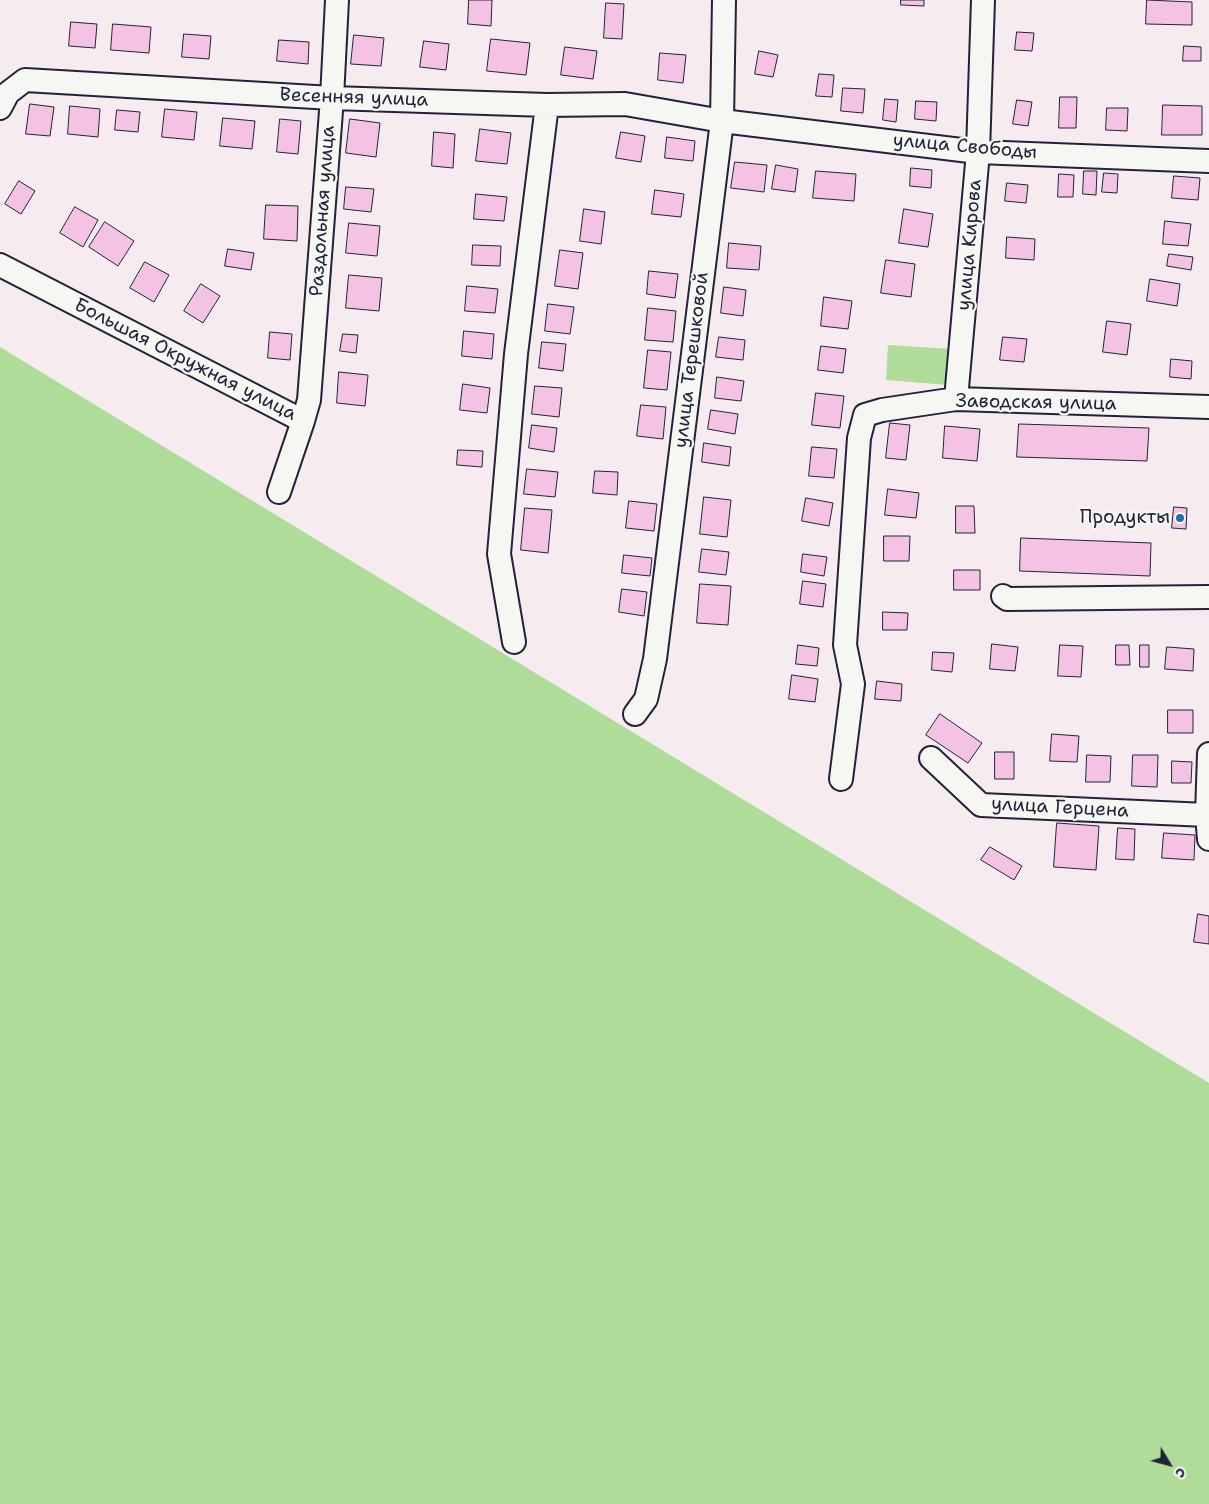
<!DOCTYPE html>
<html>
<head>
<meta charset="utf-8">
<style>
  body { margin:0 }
  #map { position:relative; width:1209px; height:1504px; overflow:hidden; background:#f6ecef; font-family:"Shantell Sans",sans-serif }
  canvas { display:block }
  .north { position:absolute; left:1144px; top:1439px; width:50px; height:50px; -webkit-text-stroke:4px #f6f6f2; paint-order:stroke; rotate:127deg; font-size:14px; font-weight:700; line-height:20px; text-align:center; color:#22223b }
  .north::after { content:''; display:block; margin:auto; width:18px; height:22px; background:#22223b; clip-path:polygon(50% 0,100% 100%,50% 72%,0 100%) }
</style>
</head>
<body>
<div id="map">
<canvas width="1209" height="1504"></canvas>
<div class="north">С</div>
</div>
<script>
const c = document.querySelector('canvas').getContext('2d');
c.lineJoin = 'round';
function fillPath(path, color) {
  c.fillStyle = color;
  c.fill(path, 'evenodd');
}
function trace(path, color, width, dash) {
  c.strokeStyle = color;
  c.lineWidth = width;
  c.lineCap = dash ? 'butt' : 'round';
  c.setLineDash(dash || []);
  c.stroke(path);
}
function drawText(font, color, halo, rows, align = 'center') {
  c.font = font + ' "Shantell Sans",sans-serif';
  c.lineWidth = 4.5;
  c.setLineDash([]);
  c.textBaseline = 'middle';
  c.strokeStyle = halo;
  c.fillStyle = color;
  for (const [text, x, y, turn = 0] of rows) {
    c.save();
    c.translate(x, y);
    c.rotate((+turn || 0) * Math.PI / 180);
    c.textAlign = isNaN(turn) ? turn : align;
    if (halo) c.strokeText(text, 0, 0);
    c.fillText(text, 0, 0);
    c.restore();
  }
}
const green = new Path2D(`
  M888 345 951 349 948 385 886 380Z
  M0 347 1209 1083V1504H0Z`);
const building = new Path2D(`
  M469 0H492L491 26 468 24Z
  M901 0H924V6L901 5Z
  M1147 0 1192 2V25L1146 24Z
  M606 3 624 4 622 39 604 38Z
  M71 22 97 24 95 48 69 46Z
  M113 24 151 27 149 53 111 50Z
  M1017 32 1034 33 1032 51 1015 50Z
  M184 34 211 36 209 59 182 57Z
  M354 35 384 38 381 66 351 64Z
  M491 39 530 43 526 75 487 71Z
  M279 40 309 42 308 64 277 61Z
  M424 41 449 44 446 70 420 67Z
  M1184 46 1201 47V61H1183Z
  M565 47 597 51 593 79 561 75Z
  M759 51 778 55 773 77 755 74Z
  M660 53 686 55 683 83 658 80Z
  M819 74 834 75 832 97 816 96Z
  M843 88 865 89 863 113 841 111Z
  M1060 97H1077L1076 128H1059Z
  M885 99 898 100 896 122 883 120Z
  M1017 100 1032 102 1028 126 1013 124Z
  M916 101 937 102 936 121 915 119Z
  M30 104 54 107 50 136 26 134Z
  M1163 105 1202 106V135H1162Z
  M70 106 100 109 98 137 68 134Z
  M1107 108H1128L1127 131 1106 130Z
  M165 109 197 112 194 140 162 137Z
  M117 110 140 112 138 132 115 130Z
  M223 118 255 121 252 149 220 146Z
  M280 119 301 121 298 154 277 152Z
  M350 119 380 123 376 157 346 153Z
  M480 129 511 133 507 164 476 161Z
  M434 132 455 134 453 168 432 166Z
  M621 132 645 136 641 162 616 158Z
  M667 137 695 141 693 161 665 158Z
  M735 162 767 165 764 192 731 188Z
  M776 165 798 169 795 192 772 189Z
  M911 168 932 170 931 188 910 186Z
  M816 171 856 174 854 201 813 198Z
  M1084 171H1097L1096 195 1083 194Z
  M1104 173 1118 174 1117 193 1102 192Z
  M1059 174 1074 175 1073 197H1058Z
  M1174 176 1200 178 1198 200 1172 198Z
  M19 181 35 191 21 214 5 204Z
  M1007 183 1028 185 1026 203 1005 201Z
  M346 187 374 189 371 212 344 209Z
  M655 190 684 194 681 217 652 214Z
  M476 194 507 197 504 221 474 219Z
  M266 205 298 206 297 241 264 239Z
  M75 207 98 220 83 247 60 233Z
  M584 209 605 212 601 244 580 241Z
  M904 209 933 214 928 247 899 243Z
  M1165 221 1191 224 1188 246 1163 244Z
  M105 222 134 241 118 266 89 247Z
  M349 223 380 226 377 256 346 253Z
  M1007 237 1035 239 1034 260 1006 258Z
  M729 243 761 246 759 270 727 268Z
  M473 245 501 246 500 266 472 265Z
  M228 249 254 253 251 270 225 266Z
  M560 250 583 253 578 289 555 286Z
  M1169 254 1193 257 1191 270 1167 266Z
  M886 260 915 264 911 297 881 293Z
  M145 262 169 275 154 302 130 288Z
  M649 271 678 274 675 298 647 294Z
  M349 275 382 278 379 311 346 308Z
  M1150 279 1180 284 1177 306 1147 301Z
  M201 284 220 296 203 323 184 311Z
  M467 286 498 289 495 313 465 311Z
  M724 287 746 290 743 316 721 313Z
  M824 297 852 301 848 329 821 326Z
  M548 304 574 307 570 334 545 331Z
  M648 308 676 311 673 342 645 340Z
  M1107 321 1131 324 1127 355 1103 352Z
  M464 331 494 334 492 359 462 356Z
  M270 332 292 334 290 360 268 358Z
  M343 334 358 335 356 353 340 351Z
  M719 337 745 340 743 360 716 357Z
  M1003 337 1027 339 1024 362 1000 360Z
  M542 342 566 344 563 371 539 368Z
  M821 346 846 349 843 373 818 370Z
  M648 350 671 352 667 390 644 388Z
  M1171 359 1192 361 1191 379 1170 377Z
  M339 372 368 375 365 406 337 403Z
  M717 377 744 381 741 401 715 398Z
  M463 384 490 388 487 413 460 410Z
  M535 386 562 388 559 417 532 414Z
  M816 393 844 396 840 428 812 425Z
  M641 405 666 407 663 439 637 436Z
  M711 410 738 414 735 434 708 429Z
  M890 423 910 425 906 460 886 458Z
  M1019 424 1149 428 1147 461 1017 457Z
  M532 425 557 428 554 452 529 448Z
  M945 426 980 429 977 461 943 458Z
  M704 443 731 447 729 466 702 462Z
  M812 447 837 449 834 478 809 476Z
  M458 450 483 451 482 467 457 465Z
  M527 469 558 472 555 497 524 494Z
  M595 471 618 472 617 495 593 493Z
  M888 489 919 493 916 518 885 515Z
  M704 497 731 500 727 537 700 534Z
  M806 498 833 503 829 526 802 521Z
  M629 501 657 504 654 531 626 528Z
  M956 506H974L975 533H956Z
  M1174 507 1187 508 1186 529 1172 528Z
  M525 508 552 510 548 553 521 550Z
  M884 536H910L909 561H884Z
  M1021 538 1151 543 1150 576 1020 571Z
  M702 549 729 552 726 575 699 572Z
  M803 554 827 557 824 576 801 572Z
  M624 555 652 558 650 576 622 573Z
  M954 570H980V590H954Z
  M803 581 826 584 823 607 800 604Z
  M700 584 731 586 728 625 697 623Z
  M622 589 647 592 644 616 619 612Z
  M883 612 908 613 907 630H883Z
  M992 644 1018 647 1015 671 990 669Z
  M798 645 819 648 817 666 796 664Z
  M1060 645 1083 646 1081 677 1058 676Z
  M1116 645H1129L1130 665H1116Z
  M1140 645H1149V667H1140Z
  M1167 647 1194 649 1193 671 1165 669Z
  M933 652 954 653 952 672 932 670Z
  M792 675 818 679 815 702 789 699Z
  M877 681 902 684 901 701 875 699Z
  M1168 710H1193V733H1168Z
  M940 714 982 743 968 763 926 735Z
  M1052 734 1079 736 1077 762 1050 761Z
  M995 752H1014V779H995Z
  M1087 755 1111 756 1110 782H1086Z
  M1133 755H1158L1157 787 1132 786Z
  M1172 761 1192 762 1191 783H1172Z
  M1057 823 1099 826 1096 870 1054 867Z
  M1118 828 1135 829 1134 860 1116 859Z
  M1164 833 1195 835 1194 860 1162 858Z
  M990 847 1022 866 1014 880 981 860Z
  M1198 914 1209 916V944L1194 942Z`);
const minor = new Path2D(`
  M0 108 8 93 25 80 332 98 547 105 625 104 722 121 978 152 1209 161
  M0 265 303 421 279 492
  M956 399 978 152 983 0
  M303 421 309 400 332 98 337 0
  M1003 596 1007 599 1209 597
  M514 642 499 554 516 354 547 105
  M635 714 646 699 655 659 722 121 724 0
  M1209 754 1207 815 1209 839
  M931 758 981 805 1207 815
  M841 779 853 684 845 645 859 438 865 415 882 410 956 399 1209 407`);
const markers = [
  [1180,518,5,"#1f6fb2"]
];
const streetNames = [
  ["Весенняя улица",354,98,2],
  ["улица Свободы",965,147,5],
  ["Раздольная улица",323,211,-86],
  ["улица Кирова",970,245,-85],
  ["Большая Окружная улица",185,360,27],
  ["улица Терешковой",692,360,-83],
  ["Заводская улица",1036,403,1],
  ["улица Герцена",1060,808,3]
];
const poiNames = [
  ["Продукты",1170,518]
];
fillPath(green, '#b0dc9a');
fillPath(building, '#f4c3e4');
trace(building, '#22223b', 1);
trace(minor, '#22223b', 26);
trace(minor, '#f6f6f2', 22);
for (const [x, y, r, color] of markers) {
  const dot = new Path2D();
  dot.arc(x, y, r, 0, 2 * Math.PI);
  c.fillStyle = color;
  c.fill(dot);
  trace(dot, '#f6f6f2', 2);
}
drawText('19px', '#22223b', '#f6f6f2', streetNames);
drawText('19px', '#22223b', '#f6f6f2', poiNames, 'right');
</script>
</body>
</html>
